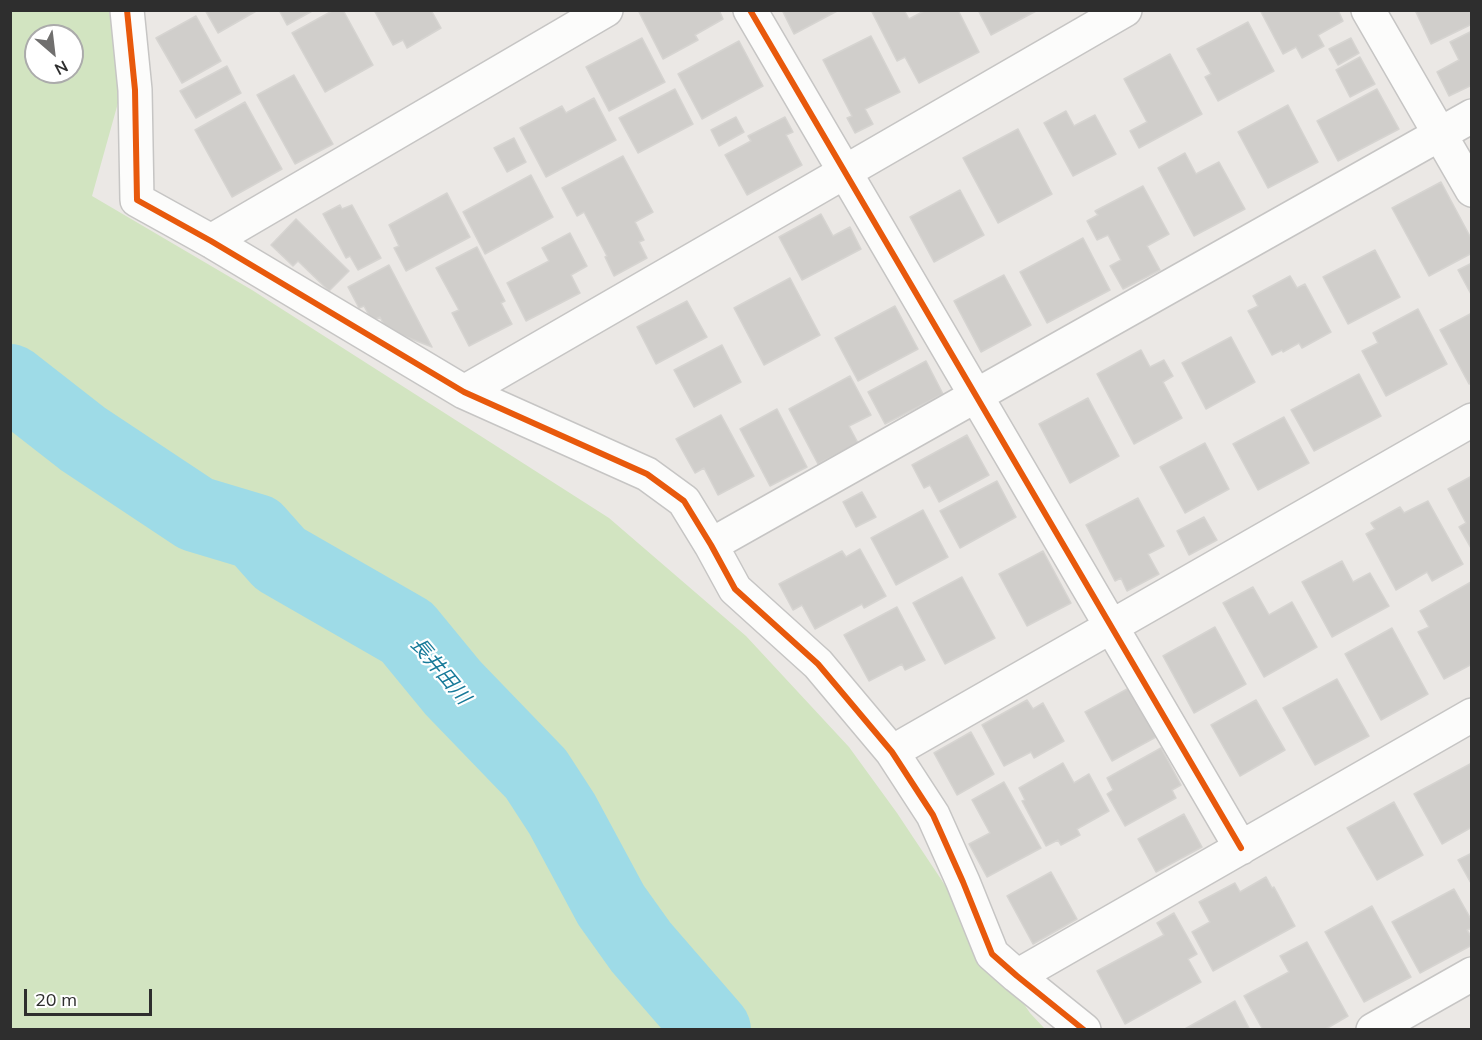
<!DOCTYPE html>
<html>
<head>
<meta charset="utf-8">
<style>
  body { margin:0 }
  #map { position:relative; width:1482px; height:1040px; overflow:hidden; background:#ebe8e5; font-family:Mulish,sans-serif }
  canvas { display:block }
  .frame { position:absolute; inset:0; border:12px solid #2e2e2e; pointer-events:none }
  .north { position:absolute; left:24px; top:24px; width:60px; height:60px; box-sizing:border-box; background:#fff; border:2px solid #ababab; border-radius:50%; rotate:152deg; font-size:16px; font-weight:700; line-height:24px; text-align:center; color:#2e2e2e }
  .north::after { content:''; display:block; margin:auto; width:21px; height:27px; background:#706f6e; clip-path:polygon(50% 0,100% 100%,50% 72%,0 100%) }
  .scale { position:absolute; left:24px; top:989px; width:128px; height:27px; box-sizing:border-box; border:3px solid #2e2e2e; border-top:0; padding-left:8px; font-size:18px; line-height:21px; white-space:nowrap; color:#2e2e2e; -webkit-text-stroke:4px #fff; paint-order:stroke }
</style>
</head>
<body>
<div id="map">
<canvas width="1482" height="1040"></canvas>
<div class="frame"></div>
<div class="north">N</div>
<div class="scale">20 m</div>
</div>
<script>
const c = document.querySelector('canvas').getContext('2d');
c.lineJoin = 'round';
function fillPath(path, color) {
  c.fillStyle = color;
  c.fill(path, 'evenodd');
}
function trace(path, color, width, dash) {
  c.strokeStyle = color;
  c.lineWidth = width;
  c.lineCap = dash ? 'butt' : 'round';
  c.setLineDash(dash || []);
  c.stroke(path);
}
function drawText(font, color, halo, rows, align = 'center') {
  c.font = font + ' Mulish,"Noto Sans JP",sans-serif';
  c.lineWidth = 4.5;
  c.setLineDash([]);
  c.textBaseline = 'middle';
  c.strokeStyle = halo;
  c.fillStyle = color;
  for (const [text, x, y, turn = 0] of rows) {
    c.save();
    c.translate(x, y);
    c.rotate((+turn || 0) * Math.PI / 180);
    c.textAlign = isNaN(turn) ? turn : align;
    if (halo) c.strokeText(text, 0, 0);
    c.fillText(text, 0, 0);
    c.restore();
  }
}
const green = new Path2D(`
  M10 11H109L123 85 92 196 252 290 609 518 746 636 849 747 897 813 1030 1013 1045 1029H11ZM36 36H72V72H36Z`);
const river = new Path2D(`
  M10 382 83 439 196 514 256 532 280 559 407 632 453 688 536 774 562 814 611 905 641 947 713 1030`);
const building = new Path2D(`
  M205 10H258L218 33Z
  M279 10H314L287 25Z
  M334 10H343L373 65 325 92 292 33Z
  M374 10H431L441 28 407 48 403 40 393 45Z
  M642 10H719L723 19 695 35 698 40 663 59 639 12Z
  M782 10H839L794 34Z
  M871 10H904L909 19 926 10H958L979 52 919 83 905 57 897 61Z
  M978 10H1038L991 35Z
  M1260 10H1338L1343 21 1318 35 1324 46 1302 58 1296 47 1283 54Z
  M1415 10H1472V24L1431 44Z
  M196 16 221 61 182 83 156 38Z
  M1248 22 1274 71 1218 101 1205 77 1211 74 1197 49Z
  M1472 31V85L1449 96 1437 72 1459 60 1450 42Z
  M871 36 900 92 865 109 873 124 855 133 847 118 852 116 823 60Z
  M642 38 665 82 609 111 586 67Z
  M1351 38 1359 53 1338 65 1329 49Z
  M739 41 763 86 702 119 678 74Z
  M1170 54 1202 114 1139 148 1130 131 1147 122 1124 79Z
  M1360 57 1375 84 1350 97 1336 70Z
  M227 66 241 93 196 118 180 91Z
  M294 75 333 144 295 164 257 95Z
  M675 89 693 124 638 153 619 118Z
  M1377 89 1399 129 1338 161 1317 121Z
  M594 98 616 140 546 177 520 128 562 106 566 113Z
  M245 102 282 169 232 197 195 130Z
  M1288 105 1318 162 1268 188 1238 132Z
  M1066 111 1074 126 1095 115 1116 154 1073 176 1044 123Z
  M736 117 744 132 719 146 711 130Z
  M785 117 793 132 786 135 802 165 747 195 725 155 751 141 748 136Z
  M1018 129 1052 194 998 223 963 158Z
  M514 138 526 162 507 172 494 148Z
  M1185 153 1196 174 1219 162 1245 209 1194 236 1158 168Z
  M623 156 653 212 635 222 644 240 639 242 647 258 614 276 605 257 607 256 584 212 577 216 562 188Z
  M531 175 553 217 485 254 463 212Z
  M1441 182 1472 240V253L1429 276 1392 208Z
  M1143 186 1169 234 1147 246 1160 270 1123 289 1110 266 1121 260 1108 235 1097 240 1087 221 1098 215 1095 211Z
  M960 190 984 235 934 262 910 217Z
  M447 193 470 237 406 271 394 248 399 246 389 225Z
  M340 205 342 209 352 205 381 258 358 270 350 256 346 258 323 214Z
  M821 214 833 236 850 227 861 249 802 280 779 237Z
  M296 219 349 271 329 291 298 261 293 266 271 245Z
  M570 233 587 266 571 275 580 293 526 321 507 283 549 261 542 248Z
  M1083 238 1110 290 1047 323 1020 272Z
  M477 247 505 301 501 303 512 324 469 346 452 313 459 310 436 268Z
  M1375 250 1400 297 1348 324 1323 277Z
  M1472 263V296L1458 270Z
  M389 265 432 347 386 329 380 317 372 321 364 306 359 308 348 287Z
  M1004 275 1031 325 981 352 954 301Z
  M1290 276 1297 288 1305 284 1331 332 1302 348 1299 343 1283 352 1282 350 1272 355 1248 311 1258 306 1253 296Z
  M790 278 820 335 764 365 734 308Z
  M687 301 707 337 656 364 637 327Z
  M895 306 918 349 858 381 835 338Z
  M1418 309 1447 364 1386 396 1362 351 1378 343 1373 333Z
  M1472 313V383L1469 384 1440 330Z
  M1231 337 1255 382 1206 409 1182 363Z
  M722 345 741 382 694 407 674 370Z
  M1141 350 1150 367 1164 360 1173 376 1163 382 1182 418 1134 444 1097 374Z
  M926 361 943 394 885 424 868 392Z
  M1359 374 1381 416 1314 451 1291 410Z
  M850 376 871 415 849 426 858 443 818 464 789 409Z
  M1088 398 1119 456 1070 483 1039 424Z
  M777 409 807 467 770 486 740 429Z
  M721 415 754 476 718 495 704 468 695 473 676 439Z
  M1284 417 1309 463 1258 490 1233 444Z
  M967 435 989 475 939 502 930 485 924 488 912 465Z
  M1205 443 1229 489 1185 513 1160 467Z
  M1472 476V550L1459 527 1466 523 1448 489Z
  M997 481 1016 517 960 548 940 511Z
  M862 492 876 517 856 527 843 502Z
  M1138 498 1164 546 1148 554 1159 574 1127 591 1121 578 1115 581 1086 525Z
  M1428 501 1463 564 1432 581 1427 572 1396 590 1366 534 1375 529 1371 523 1400 507 1404 513Z
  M923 510 948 557 896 585 871 538Z
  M1204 517 1217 540 1189 555 1177 531Z
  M860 549 886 596 864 608 862 604 815 629 802 605 793 610 779 584 842 551 846 557Z
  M1043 551 1071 603 1027 626 999 574Z
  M1342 561 1353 582 1370 573 1389 606 1332 637 1302 582Z
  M962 577 995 638 945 664 913 603Z
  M1471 582 1472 664 1444 679 1418 632 1429 627 1420 611Z
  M1253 587 1269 615 1292 602 1317 647 1264 677 1223 603Z
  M897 607 925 660 905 670 902 664 869 681 844 635Z
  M1215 627 1246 684 1194 713 1163 656Z
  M1392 628 1428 694 1381 720 1345 654Z
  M1337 679 1369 736 1315 765 1283 708Z
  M1129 688 1156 737 1112 761 1085 712Z
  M1027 700 1033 709 1043 703 1064 741 1034 758 1031 752 1004 766 982 725Z
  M1256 700 1285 750 1240 776 1211 725Z
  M971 732 994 774 957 795 934 753Z
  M1161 748 1181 785 1172 790 1176 798 1125 826 1107 794 1113 790 1107 778Z
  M1063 763 1074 783 1089 774 1109 811 1077 829 1080 835 1061 845 1058 840 1046 846 1022 801 1025 800 1019 788Z
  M1472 763V827L1442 844 1414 794Z
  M1004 782 1041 848 987 877 969 844 990 833 972 800Z
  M1394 802 1423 855 1377 880 1347 828Z
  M1184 814 1202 847 1156 872 1138 839Z
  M1472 853V885L1458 860Z
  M1051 872 1077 919 1033 944 1007 896Z
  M1266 877 1272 888 1274 887 1295 926 1213 971 1192 932 1210 922 1199 902 1235 883 1240 892Z
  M1454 889 1472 921V928L1467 930 1472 938V945L1420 973 1392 922Z
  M1372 906 1411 977 1364 1002 1325 932Z
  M1174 913 1197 954 1188 959 1201 982 1125 1024 1097 971 1164 935 1157 923Z
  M1307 942 1348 1016 1324 1030H1263L1244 996 1289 972 1280 956Z
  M1235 1001 1250 1030H1183Z`);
const minor = new Path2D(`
  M127 10 135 90 137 200 211 241 464 392 647 474 684 501 711 545 735 589 818 664 892 752 933 815 963 882 992 954 1017 976 1084 1030
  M750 10 1241 848
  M1368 10 1472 190
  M211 241 606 10
  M464 392 1125 10
  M711 545 1472 116
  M892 752 1472 420
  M1017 976 1472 715
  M1373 1030 1472 974`);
const cycleway = new Path2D(`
  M127 10 135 90 137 200 211 241 464 392 647 474 684 501 711 545 735 589 818 664 892 752 933 815 963 882 992 954 1017 976 1084 1030
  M750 10 1241 848`);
const waterNames = [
  ["長井田川",440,671,50]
];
fillPath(green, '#d2e4c1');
trace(river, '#9edbe7', 76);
fillPath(building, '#d0cecb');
trace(building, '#d6d4d1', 1.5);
trace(minor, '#c6c5c4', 36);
trace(minor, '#fcfcfb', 33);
trace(cycleway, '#e8590c', 6);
drawText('italic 20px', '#177a99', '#fff', waterNames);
</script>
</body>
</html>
